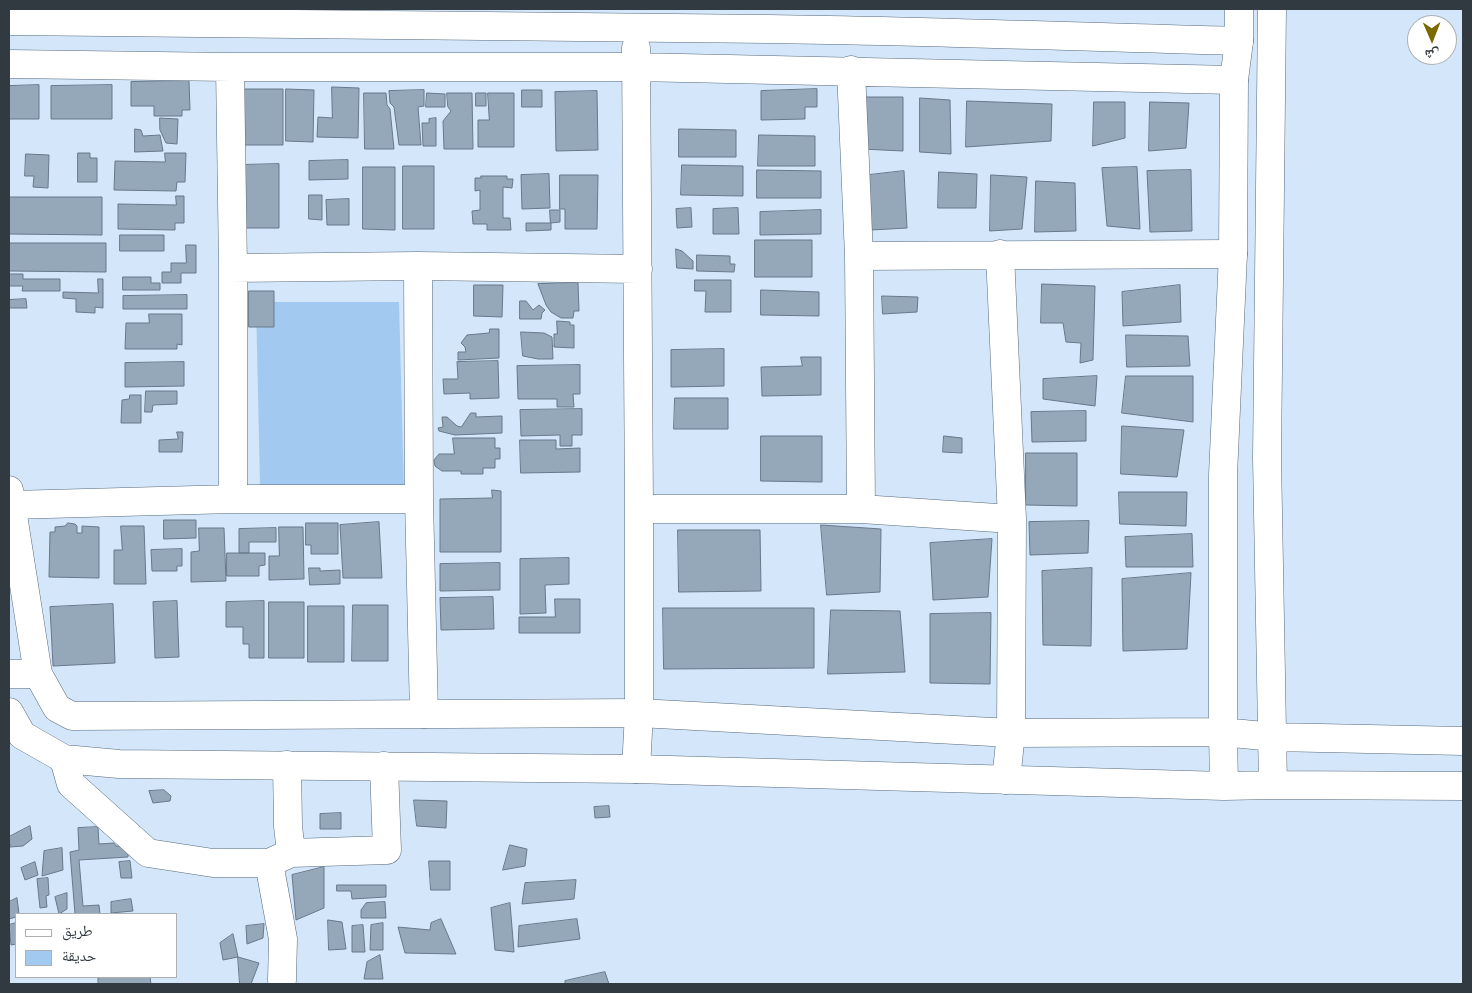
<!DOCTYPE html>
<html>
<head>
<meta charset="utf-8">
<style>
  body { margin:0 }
  #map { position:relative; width:1472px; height:993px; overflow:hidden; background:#d3e6fa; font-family:"Alegreya Sans","Noto Naskh Arabic",sans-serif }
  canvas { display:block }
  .frame { position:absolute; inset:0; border:10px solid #313941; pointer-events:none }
  .legend { position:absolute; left:15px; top:913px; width:162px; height:65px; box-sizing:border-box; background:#fff; border:1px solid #adb0b3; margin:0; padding:6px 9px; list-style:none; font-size:15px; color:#313941 }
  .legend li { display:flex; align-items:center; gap:10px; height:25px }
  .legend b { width:25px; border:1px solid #adb0b3 }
  .north { position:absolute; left:1407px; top:15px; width:50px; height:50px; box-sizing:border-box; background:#fff; border:1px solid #adb0b3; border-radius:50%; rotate:179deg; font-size:14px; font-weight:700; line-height:20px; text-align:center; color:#313941 }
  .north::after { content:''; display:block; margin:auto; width:18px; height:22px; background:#7b6a01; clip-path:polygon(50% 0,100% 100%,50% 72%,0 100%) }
</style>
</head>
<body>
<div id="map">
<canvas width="1472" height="993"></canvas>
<div class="frame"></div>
<ul class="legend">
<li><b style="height:6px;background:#fff"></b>طريق</li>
<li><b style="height:14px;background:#a2caf0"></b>حديقة</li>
</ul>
<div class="north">ش</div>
</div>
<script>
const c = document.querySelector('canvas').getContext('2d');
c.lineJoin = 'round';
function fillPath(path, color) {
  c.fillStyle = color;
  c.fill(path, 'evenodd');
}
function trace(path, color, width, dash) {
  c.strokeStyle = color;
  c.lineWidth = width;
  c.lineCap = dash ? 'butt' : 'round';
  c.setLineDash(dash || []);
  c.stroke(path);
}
const green = new Path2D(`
  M256 302H399L404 491 260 485Z`);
const building = new Path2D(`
  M189 81 190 110H182V116H154V106H131V82Z
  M39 85V119H9V86Z
  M112 85V119H51V86Z
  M332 87 359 88 358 138 317 137 318 117 332 118Z
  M242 89H283V145H242Z
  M286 89 314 90 313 142 286 141Z
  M817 89V107H805V119L761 120V91Z
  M424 90V106L418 107 421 145H399L394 107 390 103 389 91Z
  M522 90H542V107H522Z
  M597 91 598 150 556 151 555 92Z
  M364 93H386L387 105 390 109 394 149H365Z
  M427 93 445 94V107H426Z
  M447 93H472L473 149H444L443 121 451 111 448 107Z
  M476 93H486V106H476Z
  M488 93H514V147H478V120H489Z
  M865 97H903V151L862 149Z
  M920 98 950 100 951 154 920 152Z
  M967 101 1052 104 1051 141 966 147Z
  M1094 102H1125V138L1093 146Z
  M1150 102 1189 103 1186 148 1149 151Z
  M160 118 178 119 177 144 166 143 160 130Z
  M436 118V146H423L422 123H429V119Z
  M135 129 141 130 143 136 160 135 163 151 135 152Z
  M679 129 736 130V157H679Z
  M759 135 815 136V166H758Z
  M78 153H90V158H97V182H78Z
  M165 153H186L185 182H177L176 191 114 190 115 161 165 162Z
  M26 154 49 155 48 188 33 187 34 176H25Z
  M348 160V179L309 180V161Z
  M279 164V228H240V165Z
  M682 165 743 166V196L681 195Z
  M403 166H434V229H403Z
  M363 167H395V230L363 229Z
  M1137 167 1140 229 1107 226 1102 168Z
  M757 170 821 171V198H757Z
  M1191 170 1192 231 1150 232 1147 171Z
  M904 171 907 228 871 230 869 175Z
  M939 172 977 174 976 208H938Z
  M549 174 550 208 522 209 521 175Z
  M560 175H598L597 229H565V209H560Z
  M991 175 1027 177 1022 229 990 231Z
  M481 176H507V179H513L512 188 503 187V218H510L511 230H487V224H473L472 211 480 210V190L475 191V178H481Z
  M1036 181 1075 183 1076 231 1035 232Z
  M309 195H322V220L309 219Z
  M176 196H184V223H175V230L118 229V204L176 205Z
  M9 197H102V235L9 234Z
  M349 199V225H327L326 200Z
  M691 208 692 227 677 228 676 209Z
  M738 208 739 234H713V209Z
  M550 210H560V222L551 223V230L526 231V223H550Z
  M821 210V234L760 235V212Z
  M120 235H164V251H120Z
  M755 240H812V277H755Z
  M9 243H106V272L9 271Z
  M186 245H196V273H181V283H162V272H171V263H186Z
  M676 249 682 251 693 261V269L677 268Z
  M697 255 730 256V264H735L734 272 697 271Z
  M9 274H23V279H60V291H22L23 286H9Z
  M123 277H151V283H160V290H123Z
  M98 279H103V308L95 307V313L76 312V299L63 298V292L98 293Z
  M695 280H731V312H705L706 291H695Z
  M578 283 579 311H574L573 318H561L551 312 546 305 538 284Z
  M1042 284 1095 286 1093 360 1080 363 1081 343 1066 342 1063 323H1041Z
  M474 285H503L502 317 474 316Z
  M1180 285 1181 322 1123 326 1122 292Z
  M761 290 819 292V316L761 315Z
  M249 291H274V327H249Z
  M187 295V309H123V296Z
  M882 296 918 297 917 312 883 314Z
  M26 299 27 308H9V300Z
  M520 301H526L533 310 539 305 545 310 542 313 541 319H520Z
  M149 314H182V345L177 344V349H125L126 323H149Z
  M557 321 570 322V325H574V348L554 347V334H557Z
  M490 329H499V358L458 360V352H466L465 347 461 343 467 335 489 333Z
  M521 332 544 333 552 337 553 359H538L523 356Z
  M1126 335 1188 336 1190 366 1127 367Z
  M724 349V386L671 387V350Z
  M801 357H821V395L762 396 761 367 802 366Z
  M498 361 499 398 470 399V393L444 394 443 379H458L457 362Z
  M184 362V386L125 387V363Z
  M580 365V394H573L574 407H557V399H518L517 366Z
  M1097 376 1095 406 1043 399V379Z
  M1126 376H1193V422L1122 413Z
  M146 391H177V404L153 405 152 412H145Z
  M130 395H141V423H121L122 400 129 399Z
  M675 398H728V429H674Z
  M582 409V435H572V446H560V435L521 436 520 410Z
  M1086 411V441L1032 442 1031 412Z
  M471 413H476V417L502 416V433L455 435 439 431 438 428 443 427 442 417H447L457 426 461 427Z
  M1122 426 1184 430 1177 477 1121 474Z
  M177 432H183L182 452H159V440L178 439Z
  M761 436H822V482L761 481Z
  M944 436 962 438V453L943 452Z
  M453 438H495V448H500V459H495V468H483V474H461V471H442L435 466 434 460 439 454H454Z
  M520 440H556V449L580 448V472L521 473Z
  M1026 453H1077V506L1026 505Z
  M492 490 501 491V552H440V499L492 498Z
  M1119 492H1187L1186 526 1120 524Z
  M164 520H196V538L164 539Z
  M1089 521 1088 553 1030 555 1029 522Z
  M379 522 382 578H343L340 525Z
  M68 523 75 524 77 526V533H82V526L99 527V578L49 577 50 532H55V527L65 526Z
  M306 523H338V554H311V545H306Z
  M821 525 881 529 880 592 827 595Z
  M121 526H144L146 584H114V550H122Z
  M279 527H303L304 579 269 580V556H279Z
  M199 528H224L226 581 191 582V552L199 551Z
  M276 528V542H249V553H239V529Z
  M678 530H760L761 591 679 592Z
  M1192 534 1193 567H1126L1125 537Z
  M992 539 988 597 933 600 930 543Z
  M182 549V566H177V571H152L151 550Z
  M227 553H265V565L259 566V576H227Z
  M569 558V584L545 585 546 613 520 614V559Z
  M500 563V590L440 591V564Z
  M309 568H320V571L340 570V584L310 585Z
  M1092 568 1091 646 1043 645 1042 571Z
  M1191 573 1187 649 1123 651 1122 579Z
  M493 597 494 629 441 630 440 598Z
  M555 599H580V633H519V617H555Z
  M177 601 179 657 155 658 153 602Z
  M264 601V658H249V644H243V627H226V602Z
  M269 602H304V658H269Z
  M113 604 115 663 53 666 50 607Z
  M353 605H388V661H352Z
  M308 606H344V662H308Z
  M663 608H814V668L664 669Z
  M831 610 900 611 905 672 828 674Z
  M991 613 990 684 930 683V614Z
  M164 790 171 796 170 801 153 803 149 791Z
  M414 800 447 801 446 828 417 826Z
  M609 806 610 817 595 818 594 807Z
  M341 813V829H320V814Z
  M30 826 32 839 23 846 10 847 9 837Z
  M98 827 99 844 114 843 116 846H128V857L79 860 83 906 99 905 100 914H75L70 852 79 850 78 828Z
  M510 845 527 849 525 866 503 870Z
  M62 848 63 870 42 876 44 851Z
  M130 861 132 878H121L119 862Z
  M429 861H450V890H431Z
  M35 862 38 875 25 880 21 868Z
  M324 867V908L296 920 292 875Z
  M48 878 49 895 46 896 47 907 40 908 37 879Z
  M576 880 574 899 522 904 525 883Z
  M337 885H386V897L352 899 351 891H337Z
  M67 893V909L59 914 55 897Z
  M17 898 19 914H16V917L9 919V902Z
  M131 899 133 911 111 913V902Z
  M385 902 386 918H361V910L366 903Z
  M510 903 514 952 495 950 491 908Z
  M441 919 456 954 405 953 398 927 430 930 431 923Z
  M577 919 580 939 518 947 519 926Z
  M328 920 342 922 346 949 329 950Z
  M16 923V944L11 945 9 925Z
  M383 923V950H370L371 925Z
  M264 924 263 938 247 944 246 926Z
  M363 925 365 952H352V926Z
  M233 934 238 957 223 960 220 943Z
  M380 955 383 979H364L367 962Z
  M238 957 259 963 251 984H240Z
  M605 972 609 984H565V981Z
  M108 977H150L151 984H98V978Z`);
const minor = new Path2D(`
  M9 21C262 23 516 27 769 29 926 31 1083 37 1239 41
  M636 48 639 509V713L636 769
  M9 64 230 67H636L1234 80
  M230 67 233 268V499
  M851 70 859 256 861 509
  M1000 254 1012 519 1011 733 1006 780
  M859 256 1233 254
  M418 266 419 499 424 714
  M233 268 418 266 638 269
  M11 505 233 499H419
  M639 509H861L1012 519
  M9 674H38
  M64 759 71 784 148 853 213 863H269L283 939 282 980
  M287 765 288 826 291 853
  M269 863 291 853 387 850 384 766`);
const major = new Path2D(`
  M9 490 38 674 57 708 72 716 639 713 1011 733 1223 732V475L1233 254 1234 80 1239 41V9
  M9 712 22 735 64 759 119 764 636 769 1224 786 1273 785 1267 457 1272 9
  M1273 785 1463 786
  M1224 786 1223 732 1273 737 1463 741`);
fillPath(green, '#a2caf0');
fillPath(building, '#95a8ba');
trace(building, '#67788a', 1);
trace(minor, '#586a7b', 29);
trace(major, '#586a7b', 29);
trace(minor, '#fff', 28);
trace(major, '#fff', 28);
</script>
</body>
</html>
